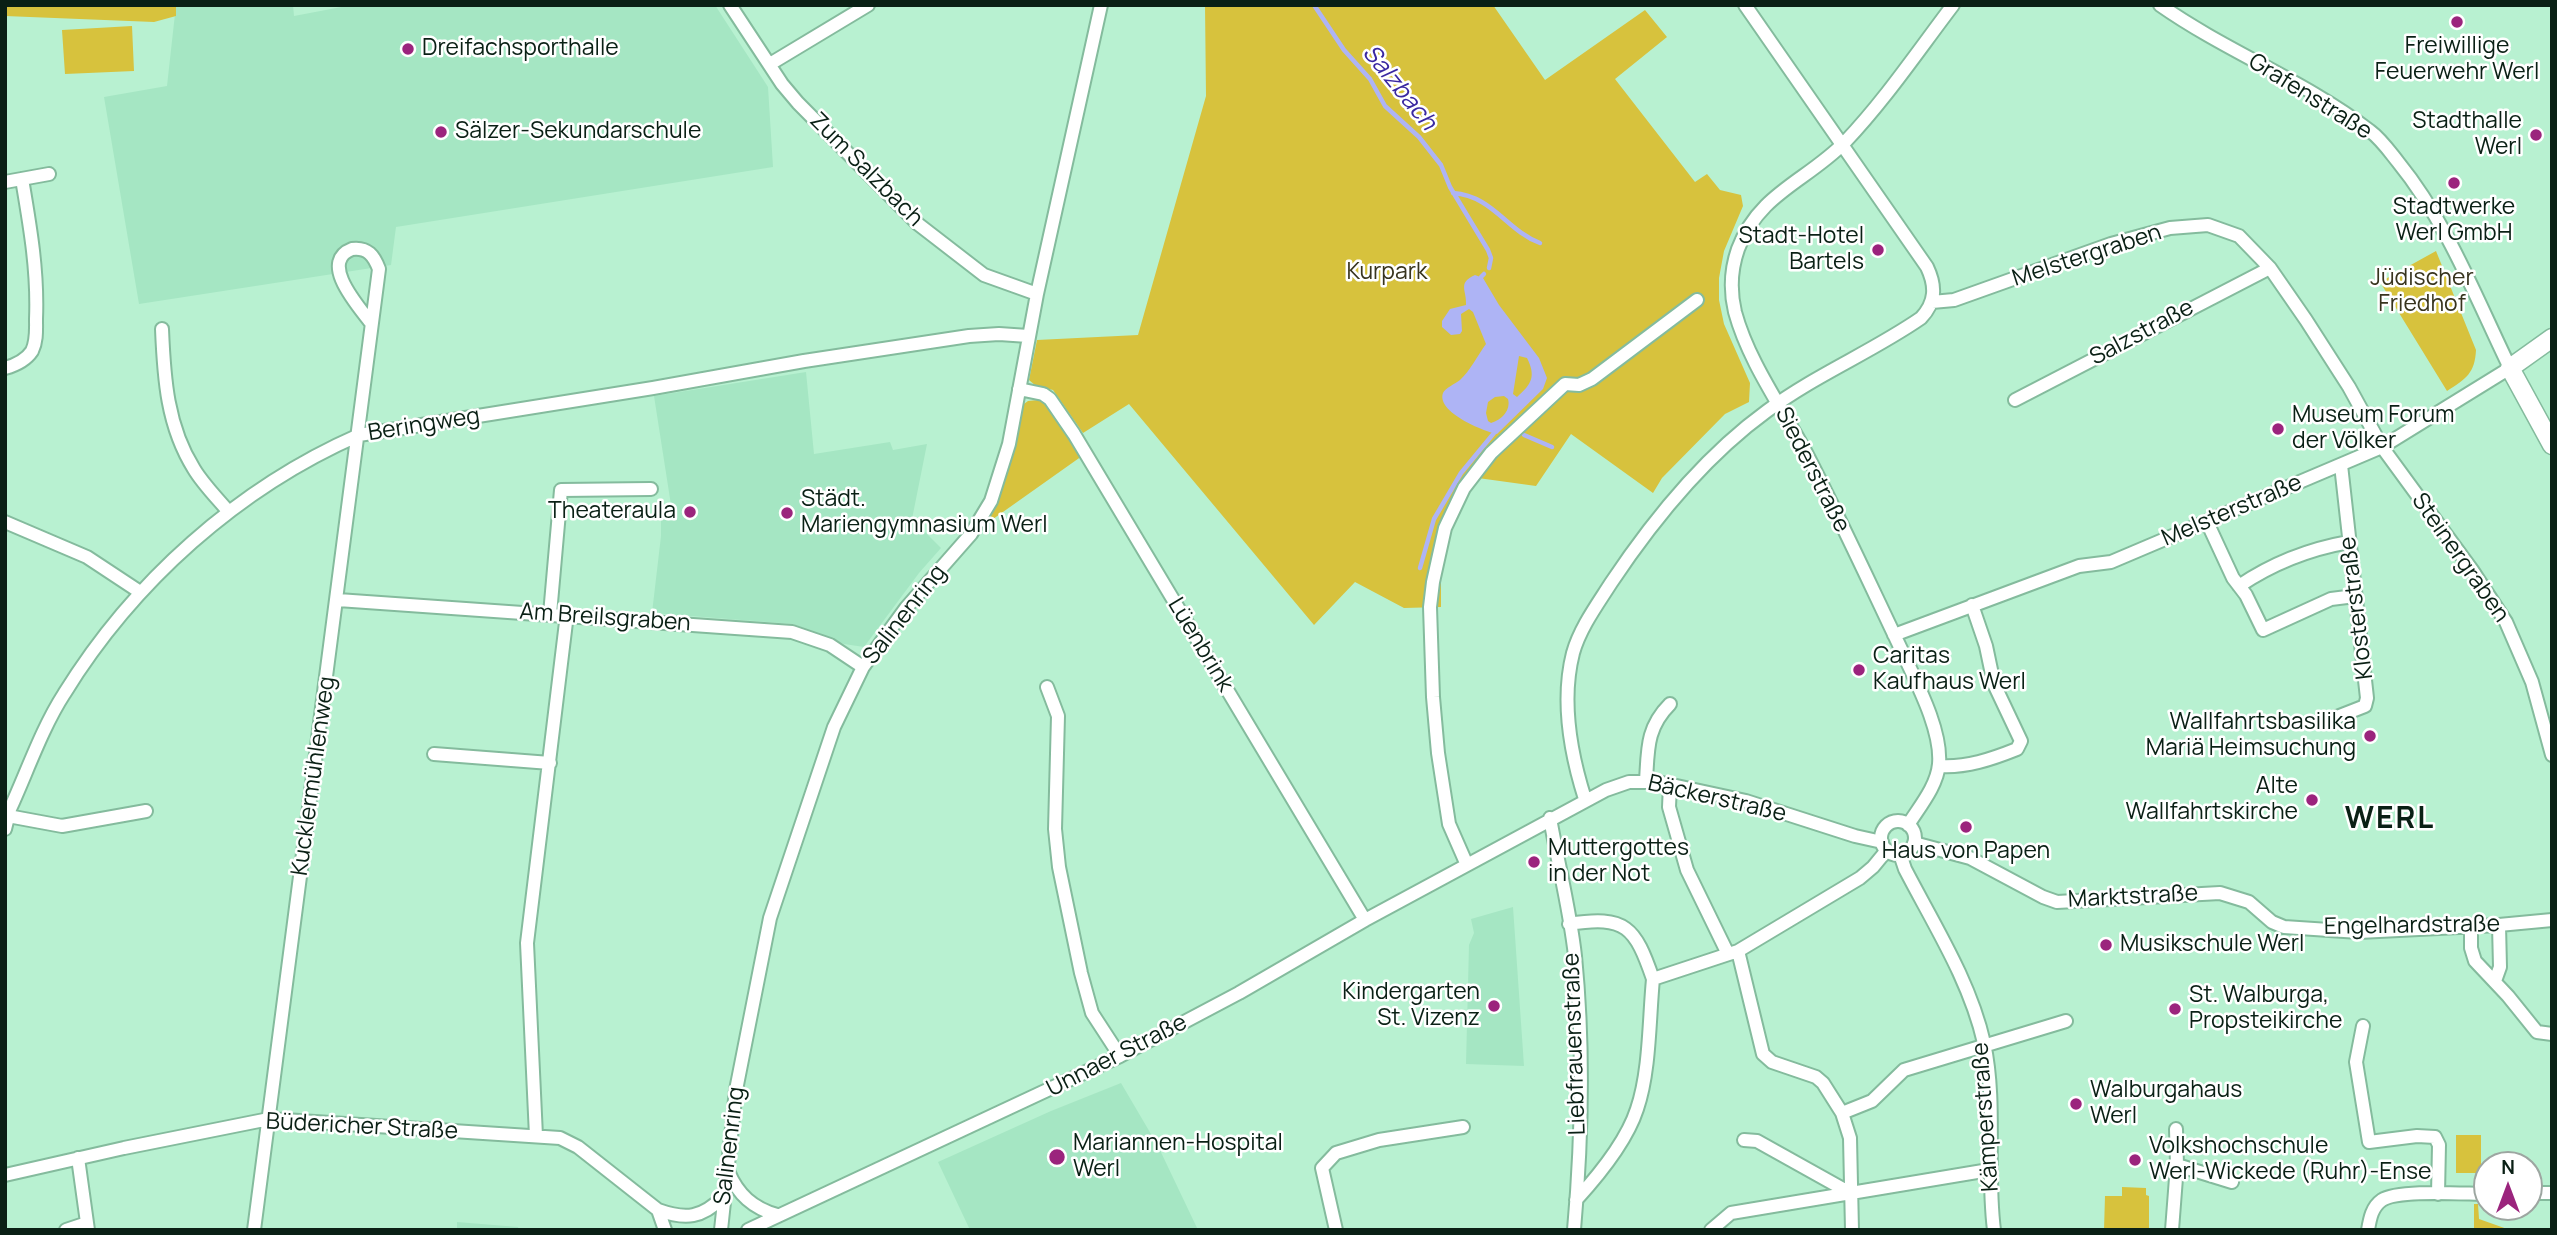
<!DOCTYPE html>
<html>
<head>
<meta charset="utf-8">
<style>
  body { margin:0 }
  #map { position:relative; width:2557px; height:1235px; overflow:hidden; background:#b8f1d1; font-family:Manrope,sans-serif }
  canvas { display:block }
  .frame { position:absolute; inset:0; border:7px solid #0a2015; pointer-events:none }
  .north { position:absolute; left:2473px; top:1151px; width:70px; height:70px; box-sizing:border-box; background:#fff; border:2px solid #9da6a1; border-radius:50%; rotate:0deg; font-size:19px; font-weight:700; line-height:28px; text-align:center; color:#0a2015 }
  .north::after { content:''; display:block; margin:auto; width:24px; height:32px; background:#9b247d; clip-path:polygon(50% 0,100% 100%,50% 72%,0 100%) }
</style>
</head>
<body>
<div id="map">
<canvas width="2557" height="1235"></canvas>
<div class="frame"></div>
<div class="north">N</div>
</div>
<script>
const c = document.querySelector('canvas').getContext('2d');
c.lineJoin = 'round';
function fillPath(path, color) {
  c.fillStyle = color;
  c.fill(path, 'evenodd');
}
function trace(path, color, width, dash) {
  c.strokeStyle = color;
  c.lineWidth = width;
  c.lineCap = dash ? 'butt' : 'round';
  c.setLineDash(dash || []);
  c.stroke(path);
}
function drawText(font, color, halo, rows, align = 'center') {
  c.font = font + ' Manrope,sans-serif';
  c.lineWidth = 5;
  c.setLineDash([]);
  c.textBaseline = 'middle';
  c.strokeStyle = halo;
  c.fillStyle = color;
  for (const [text, x, y, turn = 0] of rows) {
    c.save();
    c.translate(x, y);
    c.rotate((+turn || 0) * Math.PI / 180);
    c.textAlign = isNaN(turn) ? turn : align;
    if (halo) c.strokeText(text, 0, 0);
    c.fillText(text, 0, 0);
    c.restore();
  }
}
const built = new Path2D(`
  M176 5H293L294 16 352 5H715L768 87 773 167 396 227 391 265 139 304 104 97 167 86Z
  M806 372 814 454 890 442 893 450 927 444 912 519 941 548 919 573 864 647 844 644 793 624 652 613 661 536V506L671 505 654 396Z
  M1513 907 1524 1066 1466 1064 1469 945 1474 933 1471 919Z
  M1121 1083 1158 1146 1198 1230H970L938 1162 1051 1111Z
  M457 1222 518 1227 519 1230H457Z`);
const green = new Path2D(`
  M5 5H176V16L154 22 5 16Z
  M1205 5H1493L1545 80 1645 10 1667 37 1615 79 1695 182 1707 174 1720 190 1741 195 1743 206 1724 251 1719 278V300L1724 324 1750 383 1749 402 1725 414 1662 478 1653 493 1571 434 1536 486 1478 478 1454 515 1441 557V607L1404 608 1355 582 1314 625 1129 404 1083 433 1053 390 1036 386 1029 380 1037 340 1138 335 1206 96Z
  M132 26 134 71 65 74 62 30Z
  M2436 251 2476 350C2475 373 2466 379 2447 391L2380 282Z
  M1038 400 1045 403 1082 456 986 524 1001 492 1021 406 1028 401Z
  M2456 1135H2481V1173H2456Z
  M2122 1187 2146 1188V1195L2149 1196V1230H2104L2105 1196H2122Z
  M2474 1204H2478L2479 1219 2510 1230H2474Z`);
const water = new Path2D(`
  M1475 275 1483 278 1499 305 1539 358 1547 378 1543 389 1497 434C1483 431 1436 412 1443 393 1445 388 1455 384 1460 380 1470 371 1478 355 1486 344L1473 312 1469 309 1461 314 1462 331 1460 334 1451 335 1442 327V321L1450 309 1466 305C1467 290 1457 283 1475 275ZM1519 356 1527 358C1536 376 1532 384 1517 397L1513 394ZM1504 396 1508 399C1511 410 1502 420 1491 423L1488 421 1486 413 1488 402 1495 397Z`);
const stream = new Path2D(`
  M1314 5 1344 50 1370 79 1385 106 1419 137 1441 165 1450 187 1488 250 1491 258 1489 268
  M1453 193C1493 196 1506 230 1540 243
  M1481 277 1484 274
  M1524 435 1552 447
  M1420 568 1434 519 1461 473 1494 433`);
const minor = new Path2D(`
  M730 5 782 84 798 103 918 224 984 275 1037 294
  M770 64 868 5
  M5 182 49 174
  M1932 302 1954 300 2111 244 2170 228 2208 225 2239 236 2270 268 2306 320 2349 387 2382 447 2472 570 2506 622 2532 682 2552 755
  M162 329C164 378 167 426 194 469 203 484 217 498 228 511
  M5 368C16 365 26 360 32 351 37 341 36 329 36 319 38 271 30 226 22 179
  M1019 389 1043 394 1050 399 1074 434 1365 920
  M2015 400 2270 268
  M5 522 87 557 140 592
  M2207 522 2233 578 2246 595 2263 630 2331 599 2355 596
  M2239 586C2273 563 2309 549 2349 542
  M338 600 792 632 830 645 863 667
  M550 614 561 490 651 489
  M1894 635 2079 566 2111 562 2382 447 2510 368C2476 298 2447 222 2398 162 2390 152 2381 139 2370 131 2305 81 2227 52 2160 5
  M1047 687 1058 716 1055 829 1059 867 1081 973 1092 1013 1120 1056
  M2324 722 2365 706 2367 698 2341 465
  M434 754 550 763
  M1939 766C1966 768 1992 759 2017 749L2021 741 1994 684 1986 646 1972 605
  M1646 781C1648 750 1646 728 1670 704
  M1670 784 1669 807 1687 870 1728 954
  M1585 799C1571 755 1561 700 1573 653 1580 628 1597 605 1611 583 1653 520 1705 456 1767 411 1815 375 1872 352 1921 318 1936 302 1936 286 1927 267L1745 5
  M8 816 62 826 146 811
  M1550 818C1558 864 1570 910 1575 956 1584 1046 1582 1140 1574 1230
  M1881 838a17 17 0 1 1 34 0a17 17 0 1 1-34 0Z
  M1908 825C1920 806 1937 786 1939 764 1942 729 1915 680 1901 649 1869 582 1838 514 1804 449 1780 405 1748 360 1735 312 1730 291 1731 269 1738 249 1759 193 1807 181 1845 142 1885 100 1918 51 1953 5
  M5 829 10 809C27 772 42 728 64 694 133 582 238 488 359 435L653 388 804 361 969 336 999 334 1028 336
  M1914 843 1970 858 2043 897 2057 902 2220 893 2249 902 2272 922 2284 927 2359 932 2499 925 2552 920
  M1900 854 1905 869C1934 925 1970 981 1984 1043 1997 1104 1986 1168 1994 1230
  M1467 865 1449 824 1438 753 1433 697 1430 607 1433 582 1445 528 1464 488 1491 453 1565 384 1579 385 1592 379 1697 300
  M1569 924C1626 915 1635 927 1653 979L1738 951 1860 878 1873 867 1887 850
  M2471 927V948L2475 961 2508 996 2537 1032 2552 1034
  M1738 951 1763 1054 1772 1062 1816 1077 1823 1083 1842 1113 1850 1138 1852 1230
  M2495 981 2500 967 2499 925
  M2363 1026 2356 1062 2369 1142 2417 1136 2435 1137 2439 1145 2438 1194
  M1842 1113 1872 1101 1904 1070 2066 1021
  M536 1136 527 943 567 614
  M1744 1140 1757 1141 1852 1194
  M78 1158 88 1230
  M2177 1165 2232 1182
  M728 1171C738 1195 753 1208 777 1215
  M5 1175 124 1148 269 1119 560 1138 578 1147 658 1210C686 1220 702 1218 723 1197
  M2529 1193H2552
  M1576 1200C1598 1176 1627 1140 1637 1109 1650 1071 1649 1020 1653 979
  M658 1210 665 1230
  M66 1230 87 1223
  M254 1230 379 269C374 256 368 247 352 249 318 262 359 307 371 323
  M721 1230 736 1090 770 918 834 727 863 667 906 608 971 534 991 501 1009 444 1037 294 1101 5
  M748 1230 1120 1056 1239 993 1365 920 1606 790 1629 782H1658L1746 801 1855 836 1882 842
  M1336 1230 1322 1168 1336 1153 1379 1140 1463 1127
  M1711 1230 1731 1213 1989 1170
  M2172 1230 2177 1165 2176 1129
  M2368 1230C2370 1218 2372 1207 2382 1200 2398 1189 2465 1194 2487 1194`);
const secondary = new Path2D(`
  M2552 338 2510 368 2552 445`);
const markers = [
  [2457,22,7,"#9b247d"],
  [408,49,7,"#9b247d"],
  [441,132,7,"#9b247d"],
  [2536,135,7,"#9b247d"],
  [2454,183,7,"#9b247d"],
  [1878,250,7,"#9b247d"],
  [2278,429,7,"#9b247d"],
  [690,512,7,"#9b247d"],
  [787,513,7,"#9b247d"],
  [1859,670,7,"#9b247d"],
  [2370,736,7,"#9b247d"],
  [2312,800,7,"#9b247d"],
  [1966,827,7,"#9b247d"],
  [1534,862,7,"#9b247d"],
  [2106,945,7,"#9b247d"],
  [1494,1006,7,"#9b247d"],
  [2175,1009,7,"#9b247d"],
  [2076,1104,7,"#9b247d"],
  [1057,1157,9,"#9b247d"],
  [2135,1160,7,"#9b247d"]
];
const poiNames = [
  ["Freiwillige",2457,47,"center"],
  ["Feuerwehr Werl",2457,73,"center"],
  ["Dreifachsporthalle",422,49],
  ["Stadthalle",2522,122,"right"],
  ["Werl",2522,148,"right"],
  ["Sälzer-Sekundarschule",455,132],
  ["Stadtwerke",2454,208,"center"],
  ["Werl GmbH",2454,234,"center"],
  ["Stadt-Hotel",1864,237,"right"],
  ["Bartels",1864,263,"right"],
  ["Museum Forum",2292,416],
  ["der Völker",2292,442],
  ["Städt.",801,500],
  ["Mariengymnasium Werl",801,526],
  ["Theateraula",676,512,"right"],
  ["Caritas",1873,657],
  ["Kaufhaus Werl",1873,683],
  ["Wallfahrtsbasilika",2356,723,"right"],
  ["Mariä Heimsuchung",2356,749,"right"],
  ["Alte",2298,787,"right"],
  ["Wallfahrtskirche",2298,813,"right"],
  ["Muttergottes",1548,849],
  ["in der Not",1548,875],
  ["Haus von Papen",1966,852,"center"],
  ["Musikschule Werl",2120,945],
  ["Kindergarten",1480,993,"right"],
  ["St. Vizenz",1480,1019,"right"],
  ["St. Walburga,",2189,996],
  ["Propsteikirche",2189,1022],
  ["Walburgahaus",2090,1091],
  ["Werl",2090,1117],
  ["Mariannen-Hospital",1073,1144],
  ["Werl",1073,1170],
  ["Volkshochschule",2149,1147],
  ["Werl-Wickede (Ruhr)-Ense",2149,1173]
];
const streetNames = [
  ["Grafenstraße",2310,97,32],
  ["Zum Salzbach",866,170,45],
  ["Melstergraben",2087,256,-18],
  ["Salzstraße",2142,333,-28],
  ["Beringweg",424,425,-9],
  ["Siederstraße",1812,470,63],
  ["Melsterstraße",2232,511,-23],
  ["Steinergraben",2460,558,55],
  ["Klosterstraße",2357,608,-97],
  ["Salinenring",905,615,-52],
  ["Am Breilsgraben",605,618,4],
  ["Lüenbrink",1200,645,59],
  ["Kucklermühlenweg",314,776,-82],
  ["Bäckerstraße",1717,799,13],
  ["Marktstraße",2133,897,-3],
  ["Engelhardstraße",2412,926,-1],
  ["Liebfrauenstraße",1575,1044,-92],
  ["Unnaer Straße",1117,1056,-27],
  ["Kämperstraße",1986,1117,-94],
  ["Büdericher Straße",362,1127,3],
  ["Salinenring",730,1146,-83]
];
const parkNames = [
  ["Kurpark",1387,273],
  ["Jüdischer",2422,279],
  ["Friedhof",2422,305]
];
const waterNames = [
  ["Salzbach",1399,88,51]
];
const districtNames = [
  ["WERL",2390,820]
];
fillPath(built, '#a5e6c3');
fillPath(green, '#d7c23d');
fillPath(water, '#aeb4f5');
trace(stream, '#aeb4f5', 4.5);
trace(minor, '#84bb9d', 16);
trace(secondary, '#84bb9d', 21);
trace(minor, '#fff', 12);
trace(secondary, '#fff', 18);
for (const [x, y, r, color] of markers) {
  const dot = new Path2D();
  dot.arc(x, y, r, 0, 2 * Math.PI);
  c.fillStyle = color;
  c.fill(dot);
  trace(dot, '#fff', 2.5);
}
drawText('23px', '#0a2015', '#fff', poiNames, 'left');
drawText('23px', '#0a2015', '#fff', streetNames);
drawText('23px', '#38341e', '#fff', parkNames);
drawText('italic 24px', '#3a28a1', '#fff', waterNames);
c.letterSpacing = '2px';
drawText('bold 30px', '#0a2015', '#fff', districtNames);
c.letterSpacing = '0px';
</script>
</body>
</html>
